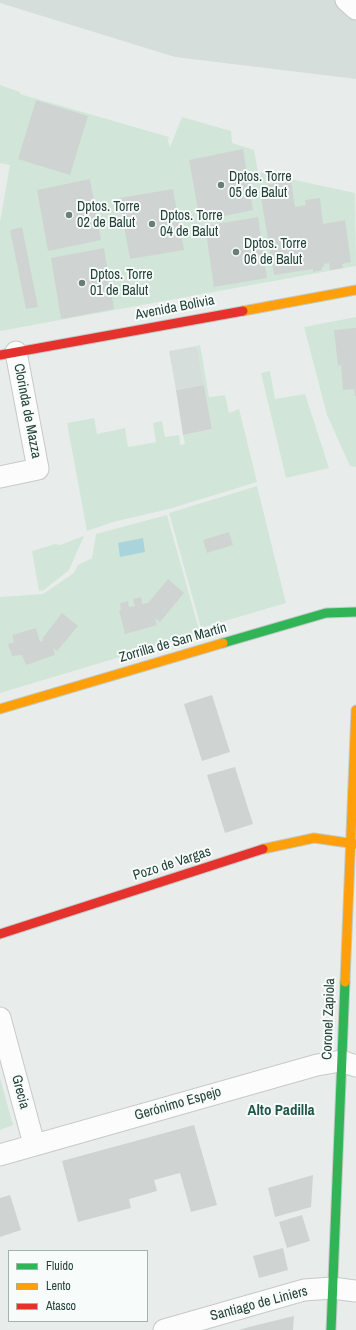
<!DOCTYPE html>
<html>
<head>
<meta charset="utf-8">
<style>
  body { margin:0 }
  #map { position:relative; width:356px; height:1330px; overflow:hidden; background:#e8edeb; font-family:"Archivo Narrow",sans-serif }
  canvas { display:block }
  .legend { position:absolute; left:8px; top:1250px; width:140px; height:72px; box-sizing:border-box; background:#f7fbf9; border:1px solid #a3b1ad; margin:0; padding:5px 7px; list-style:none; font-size:12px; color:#24423a }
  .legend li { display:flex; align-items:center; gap:8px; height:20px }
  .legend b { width:20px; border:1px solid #a3b1ad }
</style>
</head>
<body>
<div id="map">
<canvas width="356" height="1330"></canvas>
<ul class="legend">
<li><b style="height:5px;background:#30b455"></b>Fluido</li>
<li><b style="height:5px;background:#ff9f0a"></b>Lento</li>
<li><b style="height:5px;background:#e5322d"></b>Atasco</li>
</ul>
</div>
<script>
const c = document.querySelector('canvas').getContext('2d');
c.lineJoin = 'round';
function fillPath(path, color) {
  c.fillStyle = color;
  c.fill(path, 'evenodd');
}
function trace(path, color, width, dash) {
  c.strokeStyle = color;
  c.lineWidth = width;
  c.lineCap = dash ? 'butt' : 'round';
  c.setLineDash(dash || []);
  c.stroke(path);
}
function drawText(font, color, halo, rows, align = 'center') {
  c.font = font + ' "Archivo Narrow",sans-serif';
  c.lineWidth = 4;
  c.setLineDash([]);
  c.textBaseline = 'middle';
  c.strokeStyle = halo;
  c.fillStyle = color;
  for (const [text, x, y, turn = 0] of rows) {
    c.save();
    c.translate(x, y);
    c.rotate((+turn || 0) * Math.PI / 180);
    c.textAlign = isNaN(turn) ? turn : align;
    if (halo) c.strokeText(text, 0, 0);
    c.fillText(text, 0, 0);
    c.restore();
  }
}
const built = new Path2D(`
  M0 0H356V79L175 57 0 3Z
  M197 346 204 385 176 390 169 351Z`);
const green = new Path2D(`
  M0 85 20 92V94L169 137 168 141 170 147 182 117 231 131 232 143 254 150 258 172 355 193 356 266 0 331V222L10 165 0 163Z
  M356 317V467L350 466 327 415 304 327Z
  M200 345 209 397 225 395 229 413 239 409 257 482 169 509 113 522 87 531 67 423 94 418 97 434 125 428 128 447 156 442 153 423 162 421 165 437 179 435 180 445 185 444 183 435 212 429 197 346Z
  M270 371 275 399 305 394 329 468 286 478 261 373Z
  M257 486 286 603 201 628 169 513Z
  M167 515 200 633 0 693V597L43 594 74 573 78 565 92 558 96 534Z
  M84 536 69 570 44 590 39 591 32 551 55 544 60 545Z
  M0 1078 13 1125 0 1130Z`);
const water = new Path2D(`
  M143 538 145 552 120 557 118 543Z`);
const building = new Path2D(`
  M36 100 88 116 70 175 18 159Z
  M243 149 253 210 200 221 189 160Z
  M90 179 101 240 48 251 37 190Z
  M291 181 295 207 306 205 305 200 320 198 323 224 345 220 351 262 342 264 343 268 330 270 329 263 324 264V267H322V270L313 272V269L274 275 259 186Z
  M173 189 184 250 130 259 119 198Z
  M258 217 267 278 214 287 205 226Z
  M22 227 38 307 26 309 10 230Z
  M104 248 114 309 61 319 51 258Z
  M356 328V396H355L354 389 343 390 341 365 338 366 334 330Z
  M204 385 212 429 183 435 176 390Z
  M229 532 233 545 207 553 203 540Z
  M168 579 184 593 160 622 155 618 157 625 125 634 119 610H121L120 603 128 601 129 607 135 606 133 599 141 597 142 604 148 603Z
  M62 613 78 626 57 651 53 648 55 655 26 665 22 655 12 656 8 644 14 642 12 635 36 628 40 642 44 640 42 639Z
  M212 695 230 752 202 761 184 704Z
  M235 767 253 824 225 833 207 775Z
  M194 1125 217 1205 191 1212 180 1173 154 1180 157 1191 129 1199 131 1208 78 1222 62 1161Z
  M313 1175 311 1207 275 1217 268 1188Z
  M10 1195 21 1230 0 1237V1198Z
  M302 1215 310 1241 287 1248 279 1222Z
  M283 1248 288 1270 259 1278 253 1256Z
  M294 1316 293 1330H239L249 1327Z`);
const street = new Path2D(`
  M346 0 356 9
  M0 477 38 469 16 352
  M0 1018 34 1144
  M0 1155 317 1065 341 1061 356 1066
  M164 1330 304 1290 332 1288 356 1291`);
const fast = new Path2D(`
  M223 643 326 613 356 612
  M331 1330 345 982`);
const slow = new Path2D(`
  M243 311 356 290
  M0 709 223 643
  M263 849 314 838 356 844
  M345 982 356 710`);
const jam = new Path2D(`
  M0 355 243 311
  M0 934 263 849`);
const markers = [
  [221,185,4,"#697e78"],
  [69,215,4,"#697e78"],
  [152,224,4,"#697e78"],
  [236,252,4,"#697e78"],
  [82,283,4,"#697e78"]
];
const poiNames = [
  ["Dptos. Torre",229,177],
  ["05 de Balut",229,193],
  ["Dptos. Torre",77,207],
  ["02 de Balut",77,223],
  ["Dptos. Torre",160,216],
  ["04 de Balut",160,232],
  ["Dptos. Torre",244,244],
  ["06 de Balut",244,260],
  ["Dptos. Torre",90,275],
  ["01 de Balut",90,291]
];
const streetNames = [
  ["Avenida Bolivia",175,308,-11],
  ["Clorinda de Mazza",27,411,79],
  ["Zorrilla de San Martín",173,643,-16],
  ["Pozo de Vargas",172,864,-18],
  ["Coronel Zapiola",329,1019,-88],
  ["Grecia",20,1092,75],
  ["Gerónimo Espejo",178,1104,-16],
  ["Santiago de Liniers",259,1304,-15]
];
const neighbourhoodNames = [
  ["Alto Padilla",281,1111]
];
fillPath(built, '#d6dedb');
fillPath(green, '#d1e6d8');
fillPath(water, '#a9d4db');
fillPath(building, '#cfd4d2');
trace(street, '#c5cac8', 23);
trace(fast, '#c3cbc8', 11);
trace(slow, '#c3cbc8', 11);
trace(jam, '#c3cbc8', 11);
trace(street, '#fcfcfc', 21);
trace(fast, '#30b455', 9);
trace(slow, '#ff9f0a', 9);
trace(jam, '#e5322d', 9);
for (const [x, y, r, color] of markers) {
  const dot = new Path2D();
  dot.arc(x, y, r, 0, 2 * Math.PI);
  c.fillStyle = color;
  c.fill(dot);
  trace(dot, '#f7fbf9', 1.5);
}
drawText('14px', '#24423a', '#f7fbf9', poiNames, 'left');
drawText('14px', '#24423a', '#f7fbf9', streetNames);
drawText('bold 15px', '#1f5548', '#f7fbf9', neighbourhoodNames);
</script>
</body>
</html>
